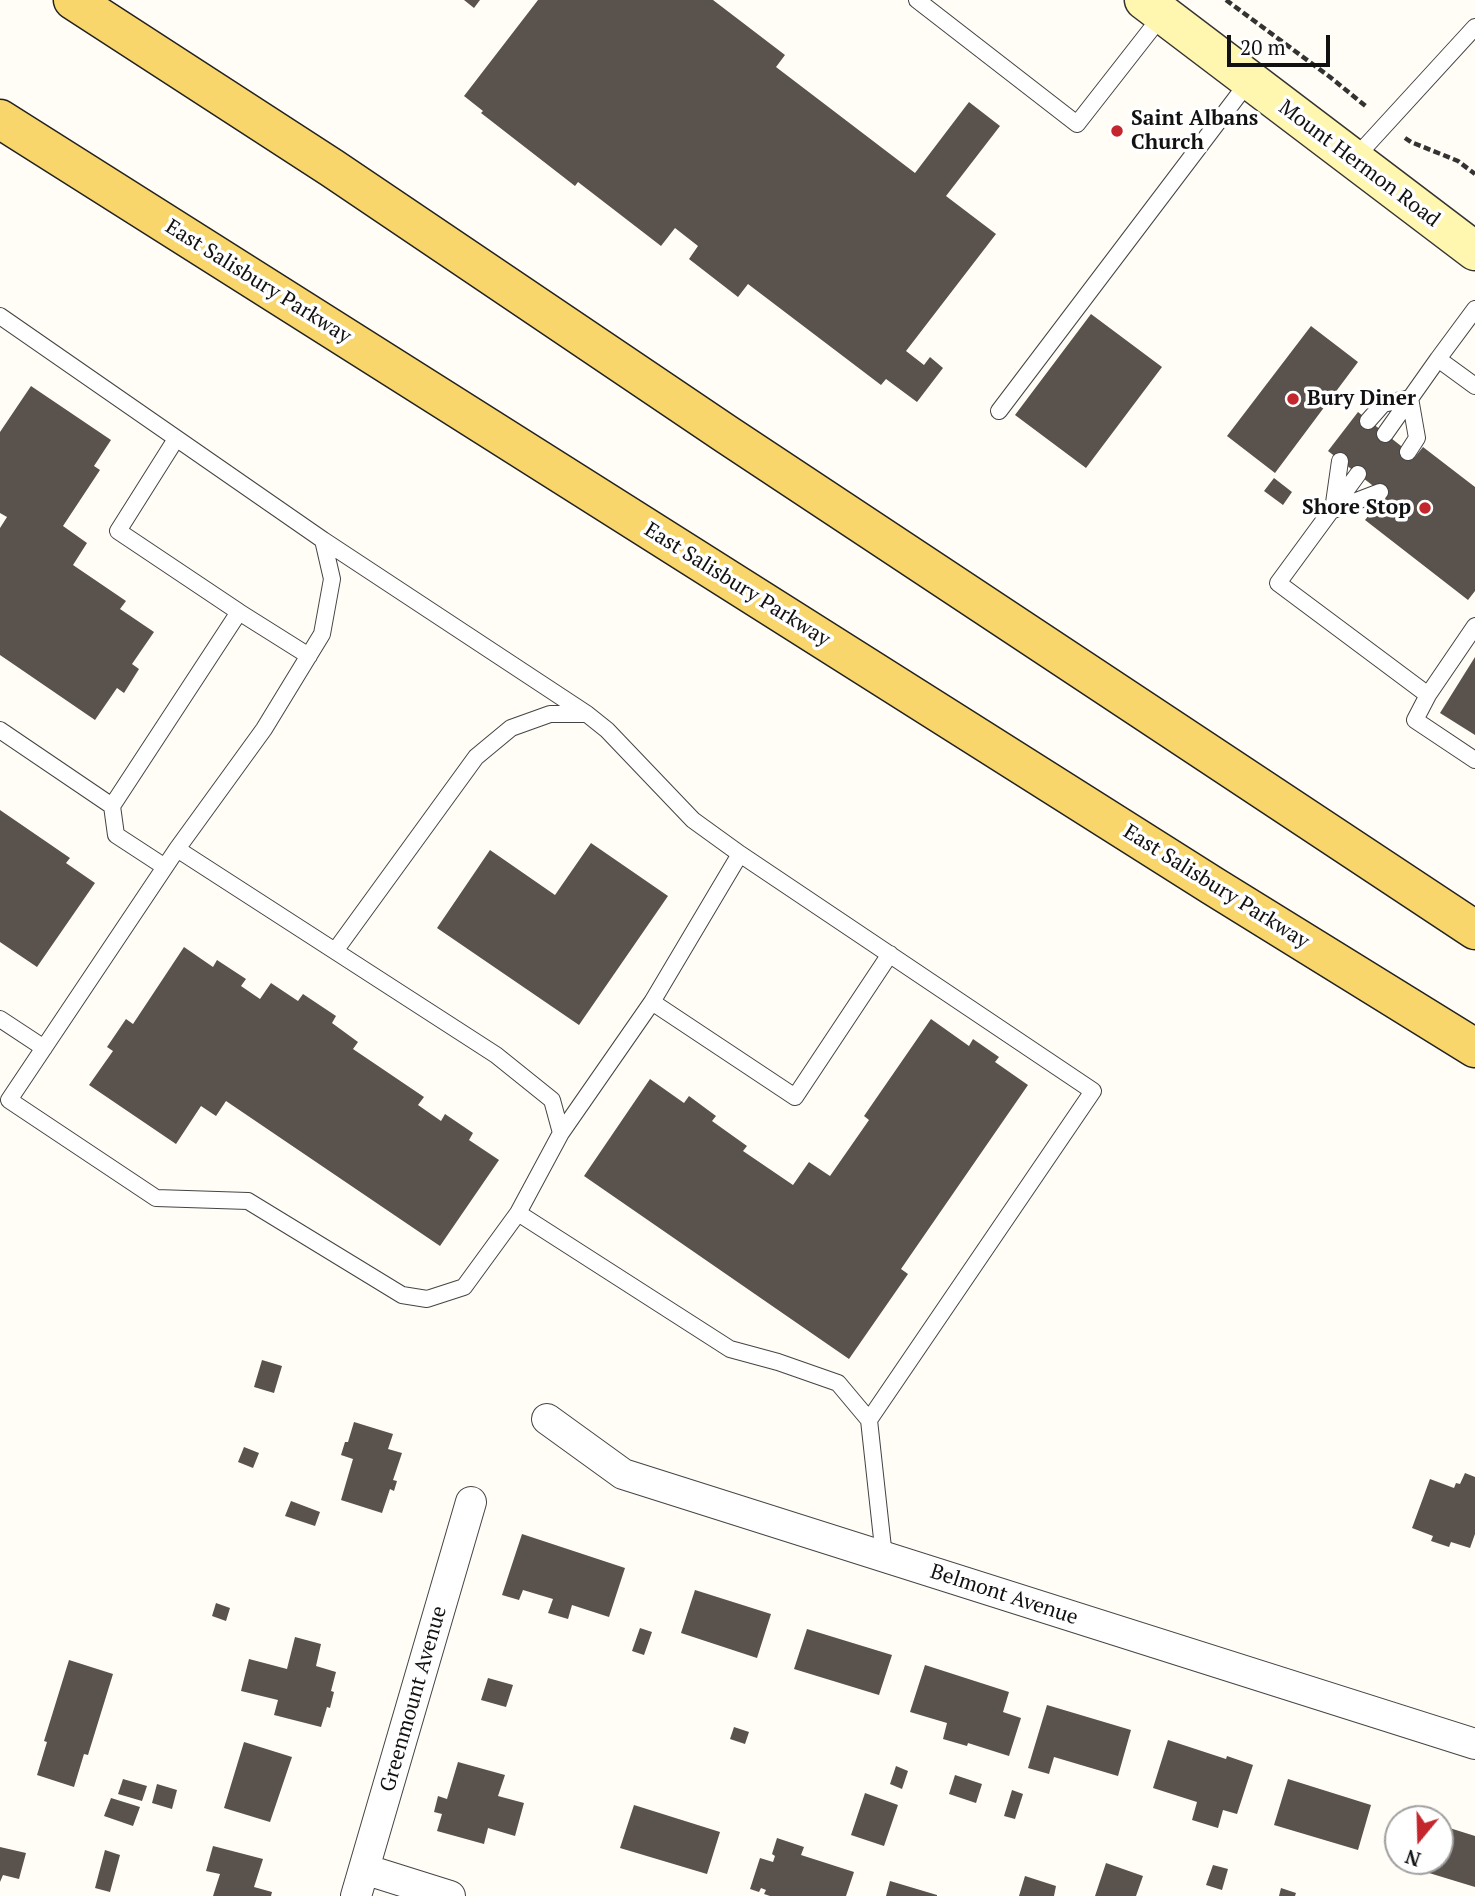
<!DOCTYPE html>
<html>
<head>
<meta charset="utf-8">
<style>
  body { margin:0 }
  #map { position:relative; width:1475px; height:1896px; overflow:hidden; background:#fffdf5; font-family:"PT Serif",serif }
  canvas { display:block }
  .north { position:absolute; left:1384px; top:1805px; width:70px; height:70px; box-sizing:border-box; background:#fff; border:2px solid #a0a0a0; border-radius:50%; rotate:199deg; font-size:19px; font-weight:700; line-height:28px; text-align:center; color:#111 }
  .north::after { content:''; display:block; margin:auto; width:24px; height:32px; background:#c4262e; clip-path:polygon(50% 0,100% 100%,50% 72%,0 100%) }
  .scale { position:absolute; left:1227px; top:35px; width:103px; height:32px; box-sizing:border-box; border:4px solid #111; border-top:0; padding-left:9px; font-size:21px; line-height:24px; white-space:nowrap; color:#111; -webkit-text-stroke:5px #fff; paint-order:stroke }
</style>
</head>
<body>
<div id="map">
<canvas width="1475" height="1896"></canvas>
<div class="north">N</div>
<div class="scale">20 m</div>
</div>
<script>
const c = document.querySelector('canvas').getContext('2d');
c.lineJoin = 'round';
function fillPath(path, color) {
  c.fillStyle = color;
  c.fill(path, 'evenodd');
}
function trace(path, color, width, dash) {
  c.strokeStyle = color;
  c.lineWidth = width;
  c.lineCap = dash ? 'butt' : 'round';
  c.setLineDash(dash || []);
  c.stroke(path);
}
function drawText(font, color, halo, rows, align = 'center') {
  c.font = font + ' "PT Serif",serif';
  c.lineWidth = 7;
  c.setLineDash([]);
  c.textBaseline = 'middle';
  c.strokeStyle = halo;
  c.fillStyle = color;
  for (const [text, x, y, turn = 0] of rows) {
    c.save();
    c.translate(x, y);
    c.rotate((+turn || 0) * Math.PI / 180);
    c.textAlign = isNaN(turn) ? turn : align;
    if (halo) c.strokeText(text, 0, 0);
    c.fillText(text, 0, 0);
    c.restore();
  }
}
const building = new Path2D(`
  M464 0H480L474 8Z
  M538 0H713L785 55 776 67 915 173 969 102 1000 126 946 196 996 234 906 351 924 365 930 357 943 368 917 402 886 379 881 385 748 284 738 297 689 259 698 246 675 228 661 246 578 182 575 186 481 113 483 111 464 96Z
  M1091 314 1162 367 1086 468 1015 415Z
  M1311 326 1358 362 1275 473 1227 436Z
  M31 386 111 440 94 466 100 470 63 526 87 543 73 565 126 601 120 609 154 632 132 664 139 669 124 693 117 688 95 720 0 655V528L7 517 0 513V432Z
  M1358 412 1415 457 1423 447 1475 487V591L1468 600 1365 520 1385 495 1328 451Z
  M1274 478 1292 492 1283 505 1264 491Z
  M1475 657V735L1440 713Z
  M0 810 70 858 66 863 95 883 37 967 0 942Z
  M591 843 668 896 579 1025 437 928 490 850 555 895Z
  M184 947 213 967 217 960 246 979 241 986 260 999 271 983 298 1001 303 994 336 1016 332 1023 358 1042 353 1049 424 1097 418 1105 441 1121 445 1114 473 1133 469 1140 499 1160 440 1246 226 1101 216 1116 201 1106 176 1144 89 1085 113 1051 107 1047 126 1019 133 1024Z
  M931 1019 969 1046 973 1039 999 1057 995 1062 1028 1085 901 1269 908 1274 849 1359 584 1176 650 1079 684 1103 689 1096 716 1116 712 1121 747 1146 743 1151 793 1185 809 1162 830 1176 869 1120 864 1116Z
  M262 1360 282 1366 274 1393 254 1387Z
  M354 1422 393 1434 388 1449 402 1453 393 1480 397 1481 394 1491 390 1489 382 1513 341 1500 353 1459 341 1455 345 1442H348Z
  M244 1447 259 1453 253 1468 238 1462Z
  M1465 1473 1475 1477V1534L1470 1548 1451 1542 1449 1547 1431 1541 1433 1536 1412 1528 1430 1479 1454 1488 1456 1483 1460 1484Z
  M291 1501 320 1512 315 1526 285 1516Z
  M522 1534 625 1568 609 1617 572 1605 568 1619 548 1613 553 1599 523 1590 519 1600 502 1595Z
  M695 1590 771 1614 757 1658 681 1633Z
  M216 1603 230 1608 226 1621 212 1616Z
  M640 1628 652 1632 644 1655 632 1651Z
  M807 1629 892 1655 879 1695 794 1669Z
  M295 1637 321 1644 316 1666 336 1672 331 1691 334 1692 330 1708 327 1707 321 1727 274 1715 278 1700 241 1691 249 1659 287 1669Z
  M69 1660 113 1674 88 1755 84 1754 74 1787 37 1775 47 1742 44 1741Z
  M925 1665 1009 1692 1003 1712 1021 1718 1009 1756 968 1743 967 1746 943 1739 947 1723 910 1712Z
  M488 1678 513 1685 506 1707 481 1700Z
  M1047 1705 1131 1730 1118 1776 1054 1757 1049 1774 1028 1768Z
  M734 1727 749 1732 745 1744 730 1739Z
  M1168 1740 1226 1759 1227 1756 1253 1765 1237 1814 1223 1810 1218 1828 1192 1820 1197 1802 1153 1788Z
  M244 1742 292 1757 270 1822 224 1808Z
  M458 1762 505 1775 498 1796 524 1803 515 1836 488 1828 484 1844 437 1831 442 1814 434 1812 438 1796 447 1799Z
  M896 1766 908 1771 902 1789 890 1784Z
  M955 1775 982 1784 976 1803 949 1794Z
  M123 1779 147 1786 142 1801 118 1794Z
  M1288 1779 1371 1805 1358 1850 1274 1825Z
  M157 1784 177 1790 172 1809 152 1803Z
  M1012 1790 1023 1794 1015 1819 1004 1816Z
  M865 1793 898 1805 884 1846 851 1835Z
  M111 1798 140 1807 133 1826 104 1816Z
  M634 1805 720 1832 707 1874 620 1848Z
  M1440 1825 1475 1836V1887L1393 1862 1397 1853 1398 1861H1440Z
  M777 1838 804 1847 801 1855 854 1872 846 1896H770L764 1894 766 1890 761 1888 759 1892 750 1889 760 1858 773 1862 775 1856 772 1854Z
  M213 1846 263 1859 254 1887 272 1892 271 1896H213L220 1874 206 1871Z
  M0 1847 26 1853 19 1879 3 1875 0 1882Z
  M105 1850 120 1855 110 1892 95 1888Z
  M1106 1863 1143 1876 1136 1896H1095Z
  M1213 1865 1228 1869 1222 1890 1206 1885Z
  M1025 1876 1056 1886 1054 1896H1019Z
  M890 1881 937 1895V1896H886Z
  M1281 1888 1296 1893 1295 1896H1279Z`);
const path = new Path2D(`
  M1226 0 1330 77 1368 108
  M1405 138 1411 142 1458 161 1475 174`);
const service = new Path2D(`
  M917 0 1077 124 1163 14
  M1354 159 1475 27
  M1475 309 1438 359 1475 386
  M0 316 323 540 332 579 322 634 264 729 177 849 496 1055 552 1100 561 1133 518 1213 730 1349 778 1362 838 1383 869 1420 884 1557
  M999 411 1249 81
  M1368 421 1383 404 1410 398 1417 438 1408 452
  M1385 434 1438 359
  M1340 461 1333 510 1380 492
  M1358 474 1278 583 1428 695 1475 626
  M323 540 587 714 607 730 693 820 740 854
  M239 612 309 656
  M1428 695 1415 720 1475 760
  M0 730 112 806 239 612 118 531 176 439
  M112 806 116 835 165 867
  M177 849 9 1100 156 1198 248 1201 402 1295 427 1299 464 1287 518 1213
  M335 951 476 757 511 728 550 714H587
  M652 1002 795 1097 890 954
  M0 1019 44 1048
  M561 1133 652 1002 740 854 1093 1091 869 1420`);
const minor = new Path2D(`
  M547 1419 623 1474 1475 1744
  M364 1869 450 1896
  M356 1896 471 1502`);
const secondary = new Path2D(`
  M1144 0 1475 251`);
const primary = new Path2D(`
  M73 0 332 168 726 434 1475 930
  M0 119 1213 886 1475 1048`);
const markers = [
  [1117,131,7,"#c4262e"],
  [1293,399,7,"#c4262e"],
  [1425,508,7,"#c4262e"]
];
const poiNames = [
  ["Saint Albans",1131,119],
  ["Church",1131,143],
  ["Bury Diner",1307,399],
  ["Shore Stop",1411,508,"right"]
];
const streetNames = [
  ["Mount Hermon Road",1359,164,37],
  ["East Salisbury Parkway",258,282,32],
  ["East Salisbury Parkway",737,585,32],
  ["East Salisbury Parkway",1216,887,32],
  ["Belmont Avenue",1004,1595,18],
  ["Greenmount Avenue",414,1699,-74]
];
fillPath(building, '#5a524d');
trace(service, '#444', 18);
trace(minor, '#444', 32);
trace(secondary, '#333', 41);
trace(primary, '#222', 41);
trace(path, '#333', 4.5, [7, 3.5]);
trace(service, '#fff', 16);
trace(minor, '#fff', 30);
trace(secondary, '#fff6b0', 38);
trace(primary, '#f9d66b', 38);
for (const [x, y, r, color] of markers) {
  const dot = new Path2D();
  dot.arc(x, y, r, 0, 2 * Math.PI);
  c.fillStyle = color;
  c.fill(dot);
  trace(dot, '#fff', 2.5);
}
drawText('bold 21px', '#111', '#fff', poiNames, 'left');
drawText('21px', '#111', '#fff', streetNames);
</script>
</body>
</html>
